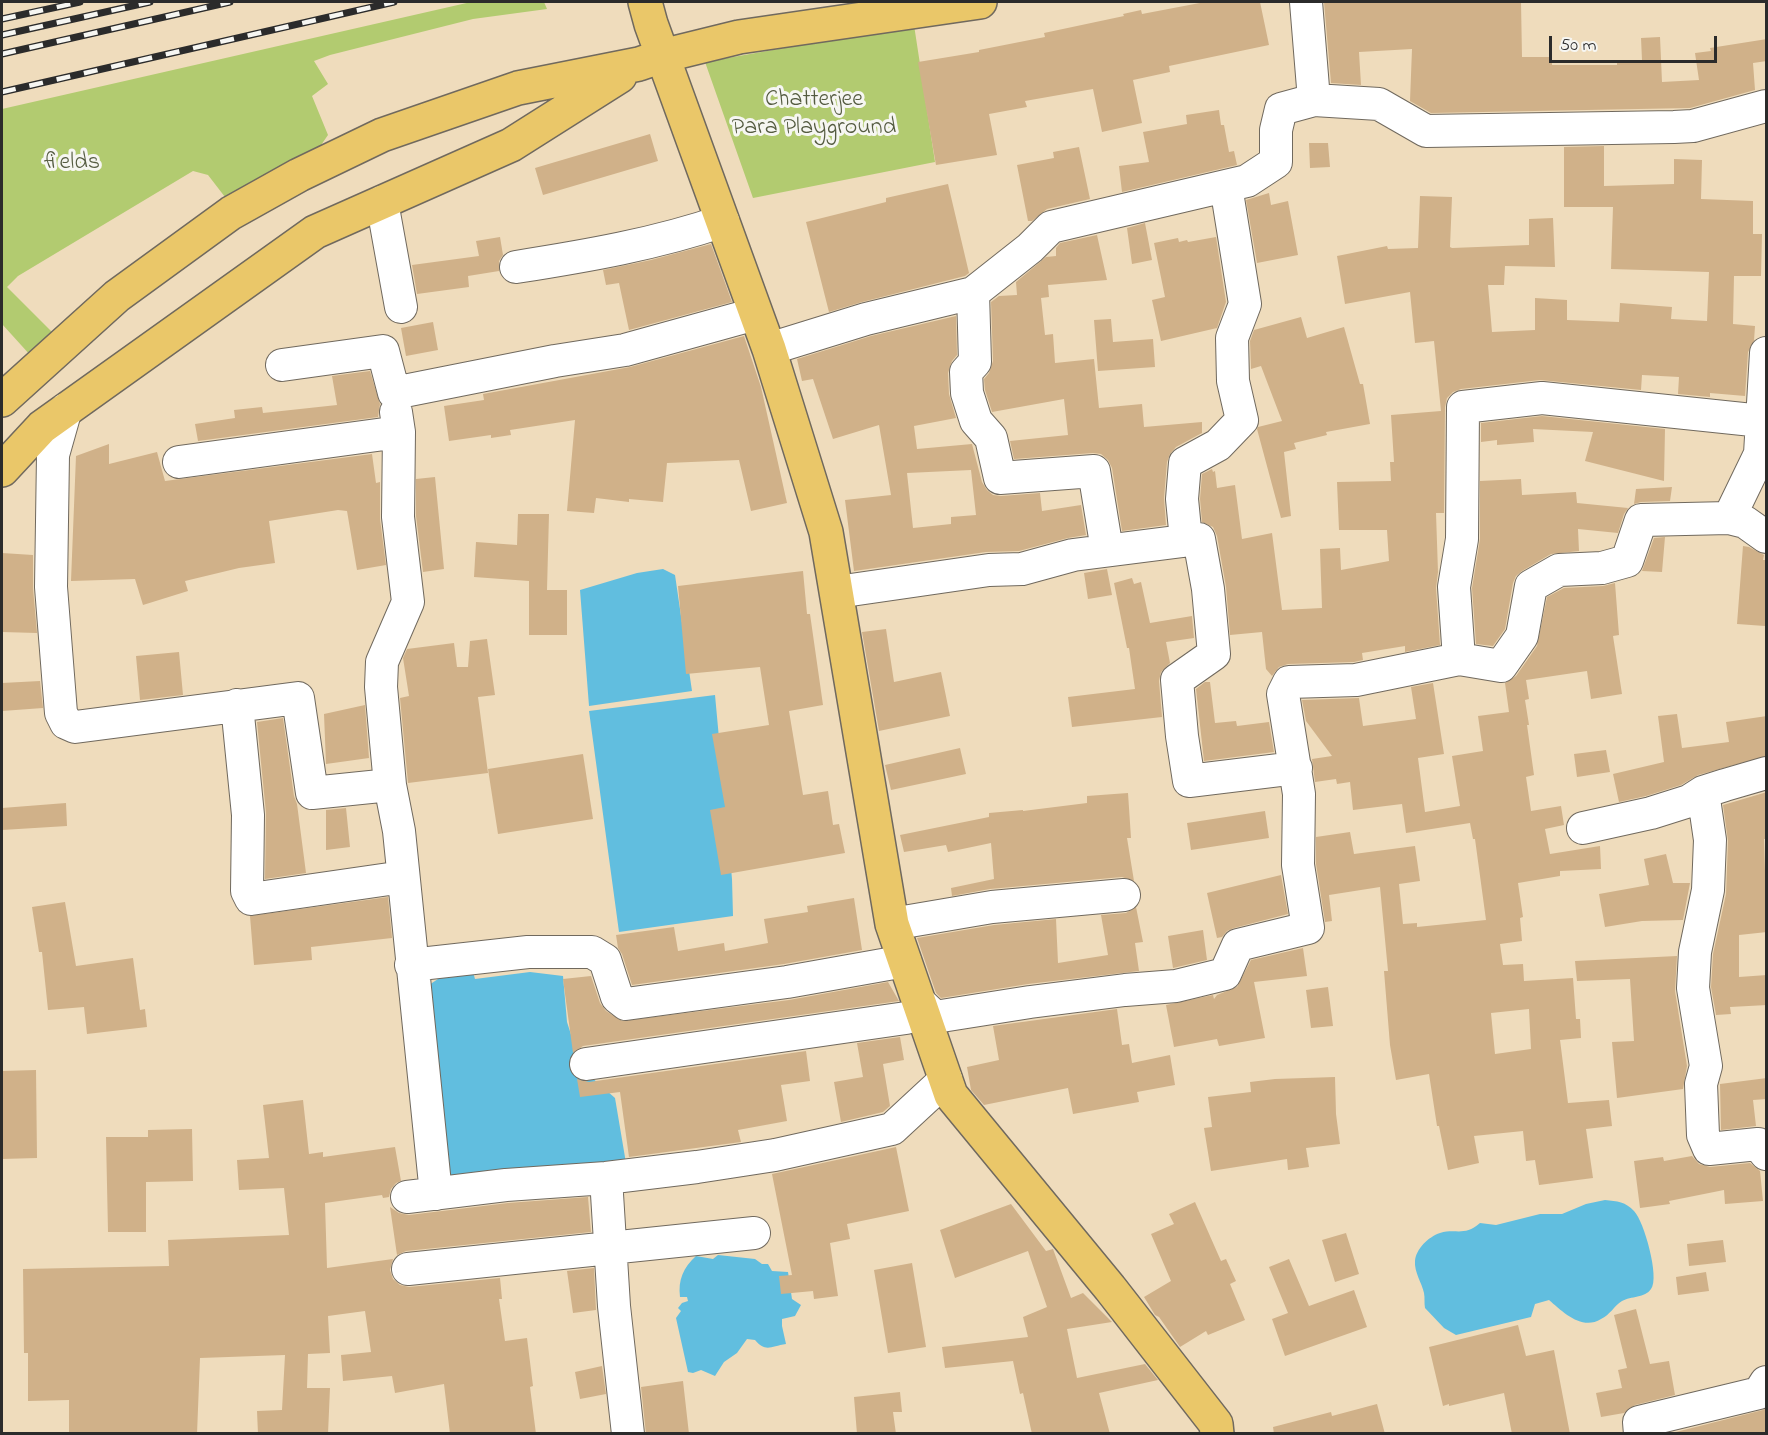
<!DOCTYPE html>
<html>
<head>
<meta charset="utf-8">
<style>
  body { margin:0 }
  #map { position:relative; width:1768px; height:1435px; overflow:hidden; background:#efdcbc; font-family:"Indie Flower",sans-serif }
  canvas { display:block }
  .frame { position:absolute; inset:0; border:3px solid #2b2b2b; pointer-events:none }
  .scale { position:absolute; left:1549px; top:36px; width:168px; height:27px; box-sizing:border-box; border:3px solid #2b2b2b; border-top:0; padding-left:8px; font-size:18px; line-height:21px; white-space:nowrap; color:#2b2b2b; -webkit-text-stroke:4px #f6f6f2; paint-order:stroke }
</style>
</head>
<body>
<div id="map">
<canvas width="1768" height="1435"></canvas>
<div class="frame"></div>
<div class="scale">50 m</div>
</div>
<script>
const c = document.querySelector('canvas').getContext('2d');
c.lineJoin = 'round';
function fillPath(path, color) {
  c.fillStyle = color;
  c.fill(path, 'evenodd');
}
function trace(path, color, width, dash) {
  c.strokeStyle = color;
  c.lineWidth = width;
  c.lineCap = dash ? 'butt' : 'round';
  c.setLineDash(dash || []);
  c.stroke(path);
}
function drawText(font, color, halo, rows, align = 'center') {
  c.font = font + ' "Indie Flower",sans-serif';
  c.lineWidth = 6;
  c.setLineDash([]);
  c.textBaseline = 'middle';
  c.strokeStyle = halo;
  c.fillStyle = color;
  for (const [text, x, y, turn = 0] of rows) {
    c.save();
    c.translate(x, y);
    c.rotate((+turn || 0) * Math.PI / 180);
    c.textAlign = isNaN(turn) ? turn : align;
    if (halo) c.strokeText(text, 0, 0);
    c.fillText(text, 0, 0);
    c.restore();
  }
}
const green = new Path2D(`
  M471 2H544L547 9 473 19 330 55 314 61 328 84 312 96 328 135 319 148 225 197 208 175 193 171 18 276 7 287 52 332 31 356 2 324V109Z
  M914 25 935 162 753 198 705 62Z`);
const water = new Path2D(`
  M663 569 675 575 692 691 589 706 580 590 637 573Z
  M715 695 732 879 733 916 619 932 589 711Z
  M473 972 475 979 530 972 563 976 567 1022 582 1069 615 1098 627 1169 448 1187 420 991 447 973 461 976Z
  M1605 1200C1617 1201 1626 1202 1634 1211 1644 1221 1660 1278 1651 1289 1645 1298 1631 1296 1622 1301 1614 1306 1610 1315 1601 1319 1582 1331 1563 1312 1549 1300L1535 1304 1531 1317 1456 1335 1444 1328 1425 1308C1424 1303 1425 1298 1424 1293 1422 1283 1414 1272 1415 1261 1416 1249 1428 1237 1440 1233 1456 1228 1464 1237 1480 1223L1496 1225 1540 1214H1562L1586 1204Z
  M718 1255 755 1259 762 1264H768L772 1271 788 1272 792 1299 801 1305 795 1316 782 1319V1326L786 1344C771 1346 766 1353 755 1340L747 1339 737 1353 724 1362 715 1376 701 1370 693 1373 688 1372 676 1318 681 1311 678 1308 682 1303 688 1301 687 1297H680C678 1280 683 1268 696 1256L713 1259Z`);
const building = new Path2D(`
  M1205 2H1260L1269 45 1169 66 1170 72 1133 80 1142 123 1102 132 1093 89 1025 101 1027 107 989 114 997 155 936 165 918 62 979 52V50L1045 37 1044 33 1124 16 1123 14 1141 10 1142 14Z
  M1324 2H1521L1522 57H1552V65H1617V62L1642 60 1641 38 1660 37 1662 82 1699 80 1695 53 1711 51 1710 48 1767 39V61L1753 63 1755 90 1690 108 1431 113 1410 101 1412 49 1359 52 1361 85 1331 83Z
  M1219 110 1221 125H1224L1229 152 1234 151 1237 165 1122 192 1119 166 1149 162 1143 132 1187 124 1186 115Z
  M650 134 658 161 543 195 535 168Z
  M1309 143H1328L1330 167 1310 168Z
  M1604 146V186L1674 184V159L1702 160 1701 199 1753 201V234H1762L1761 276H1734L1733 324 1755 326 1754 341 1748 352 1745 396 1710 393V397L1678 394 1679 377 1642 375 1641 390 1540 380 1461 389 1453 392 1447 398 1445 407 1444 513H1436L1438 572 1436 588 1440 645 1405 652V646L1362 653 1363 660 1354 662 1288 664 1279 667 1272 676 1266 669 1262 632 1230 635 1226 587 1217 536 1213 527 1202 522 1200 499 1202 474 1212 469 1213 472 1215 471 1217 488 1235 485 1242 539 1272 533 1282 610 1322 608 1320 549 1340 548 1341 570 1389 561 1387 530H1339L1337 482 1391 481 1390 462H1394L1391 415 1441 411 1434 341 1415 343 1410 292 1345 304 1337 256 1387 246 1388 249 1418 248 1420 196 1452 197 1450 247 1452 248 1529 245V219L1553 218 1555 267 1505 266 1504 285H1488L1492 332 1535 330V298L1567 300V320L1619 322 1620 303 1672 307 1671 319 1707 321 1709 272 1611 269 1613 207H1564V147Z
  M1079 147 1090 199 1047 209 1032 221H1028L1017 165 1054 158 1053 152Z
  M948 184 969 273 965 276 862 302 829 312 806 222 886 202V198Z
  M1269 193 1271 205 1288 201 1298 255 1257 263 1246 200Z
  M1145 223 1152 260 1132 264 1127 228Z
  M1097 235 1107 280 1048 285 1049 297 1041 298 1045 335 1053 334 1055 363 1094 359 1099 408 1142 404 1144 427 1202 422V433L1176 447 1170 454 1167 462 1164 498 1166 525 1122 531 1112 468 1108 460 1101 454 1093 453 1014 459 1010 441 1068 435 1064 399 992 412 985 390 984 379 989 373 993 361 991 302 999 296 1017 295 1016 282 1046 257 1056 256V248L1060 243Z
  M500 237 503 255 499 261V271L468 276 469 287 417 294 412 265 479 256 476 241Z
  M1216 237 1226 302 1217 328 1161 341 1152 300 1165 297 1154 243 1178 238 1179 242 1187 240 1188 242Z
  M711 244 732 302 629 330 619 283 606 285 603 270 651 260Z
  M956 316 957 355 952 361 948 373 949 394 956 418 914 426 917 449 972 444 982 482 987 490 993 495 1001 496 1040 493 1042 511 1081 505 1086 535 1068 538 1019 551 986 552 854 571 845 500 891 495 879 425 833 439 813 379 802 381 797 359 871 336ZM971 470 976 515 951 517V524L913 528 907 473Z
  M1301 317 1307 338 1344 327 1360 384H1363L1370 424 1326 432 1327 435 1294 443 1296 449 1284 452 1291 516 1281 518 1257 429 1258 427 1282 421 1261 366 1251 369 1250 341 1254 330Z
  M1111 319 1113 342 1153 339 1155 367 1098 371 1094 320Z
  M433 322 438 350 406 356 401 328Z
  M744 336 761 387 787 503 751 511 739 460 667 463 663 502 629 499V502L596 498 594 513 567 511 575 420 510 430 511 435 491 438V435L449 441 444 406 484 400 483 394 630 367Z
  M370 371 380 404 378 417 198 441 195 424 235 418 234 410 262 407 263 413 337 405 332 376Z
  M1542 416 1665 429 1664 481 1585 461 1593 432 1533 429 1534 442 1497 445V440L1481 442V423Z
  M109 444V464L157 452 165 481 372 454 376 483 380 482V519L386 565 357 570 347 511 338 510 269 521 275 563 239 568 185 581 188 591 143 605 135 579 71 581 76 456Z
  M435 477 444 569 423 572 416 516V479Z
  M1521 479 1522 495 1576 492 1577 503 1628 508 1624 514 1618 533 1578 529 1579 551 1551 554 1522 571 1516 576 1513 583 1505 629 1493 646 1476 644 1472 588 1480 539V481Z
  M1672 487 1670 501 1641 502 1634 504 1636 489Z
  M518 514H549L547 590H567V635H529V581L474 577 476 542 517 545Z
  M1665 537 1662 572 1642 571 1654 538Z
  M1743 546 1749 547 1764 555 1763 560H1767L1765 626 1737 624Z
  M2 553 33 555V588L37 633 2 632Z
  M1107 569 1112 595 1088 599 1084 573Z
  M803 571 807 614H810L823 705 789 711 803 795 828 791 833 825 839 824 845 853 721 875 710 810 725 807 712 734 769 725 760 667 686 674 678 586Z
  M1132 578 1134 584 1141 582 1150 623 1192 616 1194 638 1166 642 1170 663 1161 672 1159 681 1162 717 1072 727 1068 697 1135 689 1129 648H1127L1114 583Z
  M1615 583 1619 635 1613 636 1622 694 1591 699 1587 671 1526 680 1529 699 1525 700 1529 725H1527L1534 775 1526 777 1531 811 1561 806 1564 825 1545 829 1550 854 1600 846 1601 869 1560 871V876L1518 883 1523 917 1520 918 1522 941 1500 944 1503 965 1523 964 1524 981 1573 978 1576 1019H1580L1581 1038 1560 1040 1568 1103 1609 1100 1612 1126 1586 1129 1593 1178 1539 1185 1535 1160 1526 1161 1523 1131 1474 1136 1479 1163 1448 1170 1439 1126H1437L1429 1074 1396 1080 1390 1045 1384 971H1388L1380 887 1329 895 1332 921 1325 922 1316 864V837L1350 832 1354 854 1415 846 1420 881 1399 884 1403 924 1417 923V927L1486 920 1475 839H1473L1470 823 1406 833 1402 804 1353 810 1350 782 1337 784 1336 779 1315 782 1312 759 1332 756 1306 721 1302 700 1359 698 1363 726 1416 719 1411 687 1433 683 1444 754 1418 758 1425 812 1460 806 1452 756 1483 751 1478 716 1509 712 1505 683 1516 676 1537 646 1547 597 1564 588 1603 586ZM1529 1009 1531 1049 1495 1054 1491 1013Z
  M886 629 894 682 941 672 950 716 879 731 862 632Z
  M487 639 495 695 478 697 488 773 408 783 400 698 409 696 403 658 407 649 454 643 457 667H468L470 641Z
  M179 652 183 695 140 700 136 656Z
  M40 681 43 708 2 711V683Z
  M1205 682H1210L1215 723 1236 721 1237 726 1269 722 1274 752 1204 761 1196 689Z
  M365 705 369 758 326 764 324 714Z
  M1677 714 1682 748 1729 742 1726 722 1767 716V756L1698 775 1681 785 1646 796 1619 802 1613 774 1664 762 1658 716Z
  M283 718 294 796 297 804 306 873 265 879 266 813 257 722Z
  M960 748 966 774 891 790 885 765Z
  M1606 750 1610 772 1577 777 1574 754Z
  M583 754 593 819 498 834 488 769Z
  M1767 792V839H1764L1767 932 1739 935V977L1767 975V1005L1730 1007 1731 1014 1716 1015 1711 987 1713 954 1726 894 1728 841 1723 805Z
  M1128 793 1131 838H1127L1134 881 1122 877 990 889 952 896 951 888 994 879 991 843 948 852 946 845 904 852 900 835 989 817V813L1023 810V811L1087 803V796Z
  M66 803 67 826 2 830V808Z
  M346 808 350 847 326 850V810Z
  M1265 811 1269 838 1191 850 1187 823Z
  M1666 854 1673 883H1690L1683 920 1642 921 1605 927 1599 894 1649 885 1644 859Z
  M1281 875 1288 914 1234 928 1227 931 1222 937 1217 938 1207 893Z
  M388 897 392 938 311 947 312 960 254 965 250 916Z
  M854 898 862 950 784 964 632 985 622 954 618 948 616 935 674 927 678 951 724 943 725 951 768 943 764 919 808 912 807 906Z
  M65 902 76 966 133 958 140 1010 145 1009 147 1027 87 1034 84 1007 48 1010 42 952H39L32 907Z
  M1136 907 1143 942 1135 943 1139 971 1028 984 941 998 936 993 917 938 994 925 1056 919 1058 963 1108 955 1101 915 1126 913Z
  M1203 930 1207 960 1173 968 1168 936Z
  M1303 948 1307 976 1254 982 1265 1038 1219 1046 1217 1039 1174 1047 1166 1005 1213 995 1214 999 1217 995 1237 987 1251 960Z
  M1677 956 1675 991 1687 1066 1683 1089 1617 1098 1612 1042 1634 1041 1630 979 1577 981 1575 961Z
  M591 976 600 1003 606 1011 622 1021 789 1000 888 982 899 1001 583 1046 573 1053 563 979Z
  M1328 987 1333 1026 1311 1028 1306 990Z
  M1117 1009 1122 1045 1129 1044 1132 1063 1170 1055 1175 1085 1137 1092 1139 1102 1073 1114 1068 1088 984 1105 971 1090 967 1067 999 1060 993 1026Z
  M900 1037 904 1060 883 1064 890 1106 883 1112 841 1122 834 1082 863 1077 857 1043Z
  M806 1051 810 1081 781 1085 787 1121 738 1130 741 1142 629 1157 620 1092 580 1097 577 1079 589 1082Z
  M36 1070 37 1158 2 1159V1071Z
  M1335 1077 1336 1114 1340 1144 1306 1148 1309 1167 1288 1170 1287 1159 1211 1171 1204 1128 1212 1127 1208 1097 1251 1092 1250 1082 1275 1079Z
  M1767 1078V1099L1753 1100 1756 1126 1721 1130 1720 1084Z
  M303 1100 309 1154 323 1152V1157L395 1147 401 1181 396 1183 391 1189 389 1197 383 1198 382 1195 325 1203 327 1268 393 1259 390 1270 393 1279 400 1285 409 1287 500 1278 502 1299H499L505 1341 527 1338 533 1386 530 1387 536 1434H450L444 1384 395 1393 392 1376 343 1381 341 1355 371 1352 365 1311 328 1316 330 1353 308 1354 307 1388H330L328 1434H258L257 1411 282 1410 285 1355 200 1358 197 1434H69V1400L28 1401V1353H24L23 1269 169 1266 168 1240 289 1235 284 1188 239 1190 237 1160 269 1158 263 1105Z
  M192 1129 193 1181 146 1182V1232H108L106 1137H148V1130Z
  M896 1147 909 1211 847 1224 850 1239 830 1243 838 1296 814 1299 813 1291 781 1294 779 1276 792 1275 772 1174Z
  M1692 1156 1699 1164 1710 1167 1750 1163 1760 1171 1763 1201 1725 1204 1724 1190 1669 1201 1670 1204 1640 1208 1634 1161 1663 1157 1664 1161Z
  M588 1197 591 1232 406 1251 397 1255 390 1207 399 1213 409 1215 508 1203Z
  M1195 1202 1221 1261 1226 1259 1236 1281 1230 1284 1245 1320 1208 1335 1206 1331 1180 1347 1159 1317 1155 1315 1144 1297 1171 1281 1151 1234 1174 1224 1169 1214Z
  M1011 1204 1046 1251 1053 1249 1071 1298 1083 1293 1112 1322 1067 1329 1077 1378 1145 1364 1158 1380 1099 1393 1110 1434H1032L1023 1393 1020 1394 1013 1361 945 1368 942 1347 1028 1337 1023 1317 1047 1307 1028 1251 955 1278 940 1230Z
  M1346 1233 1359 1274 1335 1282 1322 1240Z
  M1723 1240 1726 1262 1689 1266 1687 1244Z
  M1289 1259 1309 1306 1354 1290 1367 1327 1285 1356 1272 1319 1288 1313 1269 1267Z
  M912 1263 926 1347 888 1353 874 1270Z
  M594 1268 596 1310 573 1313 567 1271Z
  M1706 1272 1709 1291 1678 1295 1676 1277Z
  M1636 1309 1650 1364 1669 1361 1675 1395 1635 1405 1624 1413 1601 1417 1596 1393 1622 1388 1618 1370 1627 1368 1614 1315Z
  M1518 1325 1526 1356 1554 1350 1570 1434H1512L1504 1393 1449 1406V1404L1443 1406 1429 1347Z
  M602 1366 606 1394 580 1399 575 1372Z
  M683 1381 689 1434H646L641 1387Z
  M900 1392 902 1412H893L896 1434H857L854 1397Z
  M1377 1404 1385 1434H1274L1273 1427 1331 1412 1332 1416Z
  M1767 1408V1434H1668L1763 1410Z`);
const minor = new Path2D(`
  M1306 2 1314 100
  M382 202 401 307
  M516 267C586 256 656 244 723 221
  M973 293 975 362 966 372 967 393 976 421 991 438 1000 478 1094 471 1107 550
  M769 349 866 319 973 293 1030 248 1051 227 1234 184 1247 181 1276 162V130L1281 109 1314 100 1379 104 1426 131 1674 127 1693 126 1766 106
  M282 365 383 351 394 393 555 361 625 350 755 314
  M66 409 53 455 51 587 61 713 66 723 75 727 298 698 312 793 390 785
  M399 432 398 517 408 602 382 662 381 687 390 785 399 831 436 1194
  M179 462 399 432 396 412
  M1729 518 1760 454 1766 353
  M1186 540 1182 499 1185 463 1218 445 1242 420 1233 381 1232 338 1245 304 1226 186
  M837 592 989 570 1022 569 1073 555 1199 539 1208 589 1214 654 1177 680 1182 736 1189 781 1296 768
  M1459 659 1454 587 1462 539 1463 407 1542 398 1762 421
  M237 705 248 815 247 891 251 899 403 877
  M1703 792 1710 840 1708 890 1695 952 1693 988 1706 1066 1701 1084 1703 1135 1709 1149 1758 1144 1766 1154
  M1583 828 1651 813 1689 801 1703 792 1725 785 1766 773
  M892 924 992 907 1124 895
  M411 965 528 952H592L605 960 617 997 626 1004 787 982 905 961
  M919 1002 935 1017 1030 1002 1125 990 1176 986 1225 974 1238 945 1308 928 1298 865 1299 794 1283 694 1289 682 1356 680 1459 659 1501 666 1522 636 1531 586 1559 570 1602 568 1627 561 1641 520 1729 518 1745 522 1766 537
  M586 1064 906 1018 923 1012
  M606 1178 614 1306 628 1434
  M407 1197 506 1185 606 1178 697 1167 775 1155 892 1129 946 1079
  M408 1269 754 1233
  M1640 1434 1639 1422 1759 1393 1766 1382`);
const major = new Path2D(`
  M645 2 651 24 769 349 826 532 892 924 951 1095 1110 1288 1216 1424 1217 1434
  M2 400 117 296 231 213 299 175 382 135 518 88 639 64 662 56 739 37 980 2
  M2 470 42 427 315 232 511 145 620 76`);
const rail = new Path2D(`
  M2 19 80 2
  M2 35 150 2
  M2 54 230 2
  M2 92 394 2`);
const parkNames = [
  ["Chatterjee",814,101],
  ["Para Playground",814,129],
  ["fields",72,164]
];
fillPath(green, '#b2cb70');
fillPath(water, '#61bedf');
fillPath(building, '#d0b189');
trace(minor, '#70695e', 34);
trace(major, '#70695e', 36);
trace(minor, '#fff', 32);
trace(major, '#eac769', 33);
trace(rail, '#2b2b2b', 7);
trace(rail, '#f6f6f2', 4.5, [14]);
drawText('24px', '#545b40', '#f6f6f2', parkNames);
</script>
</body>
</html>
